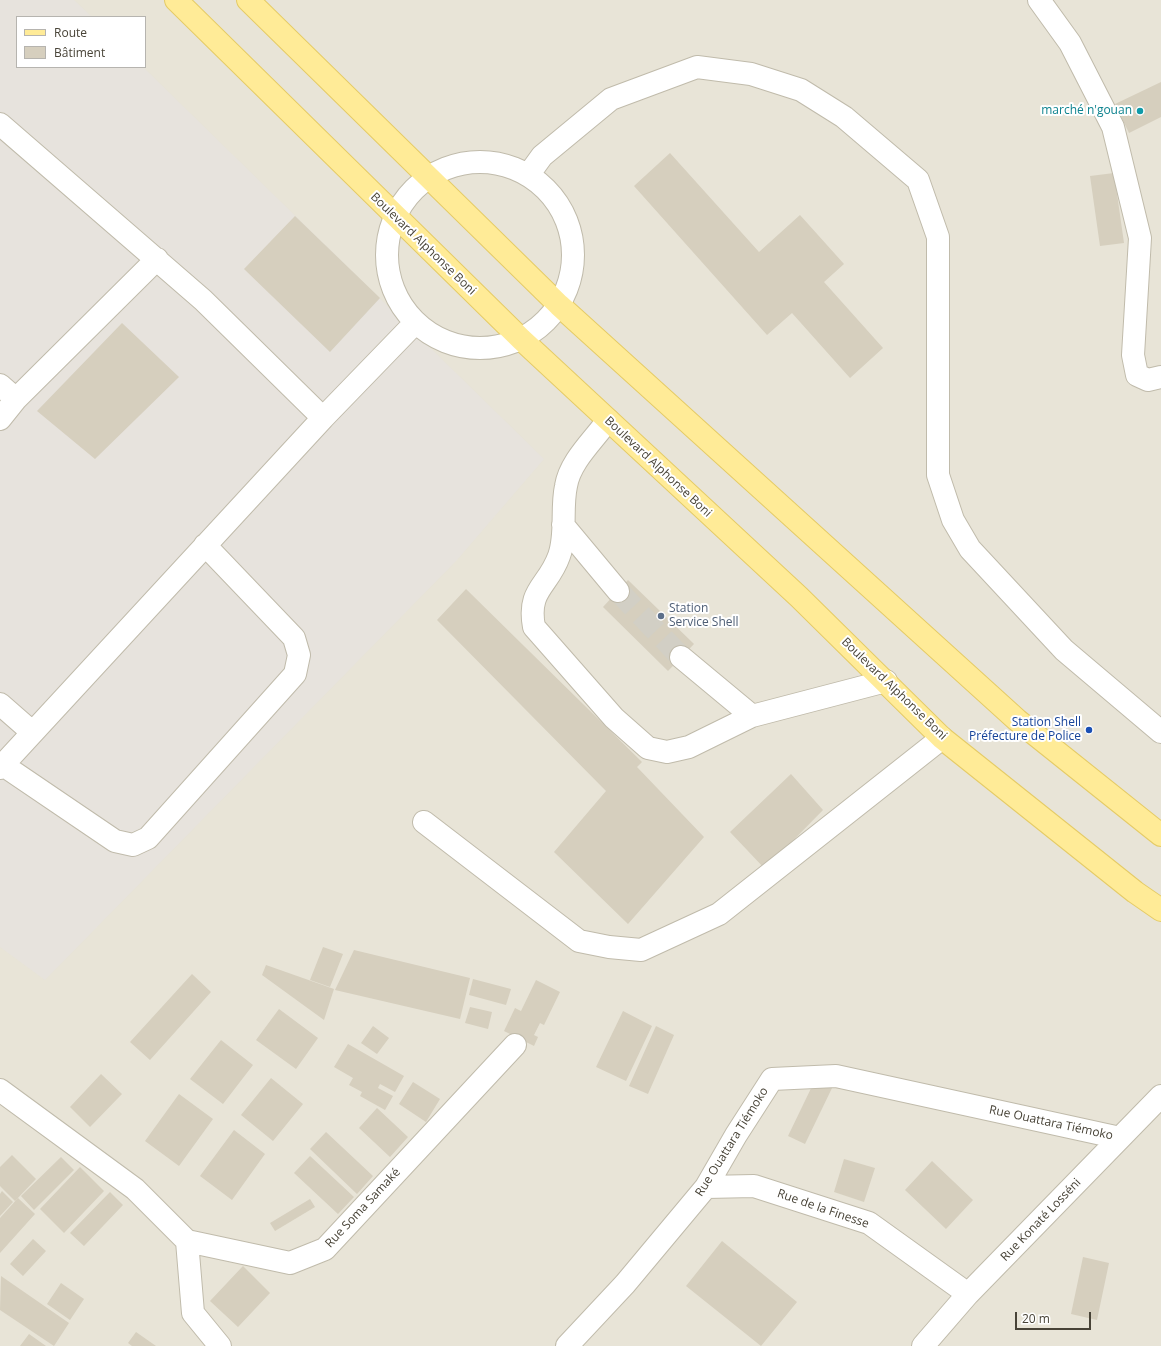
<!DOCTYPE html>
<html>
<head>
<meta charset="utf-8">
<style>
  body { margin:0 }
  #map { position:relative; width:1161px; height:1346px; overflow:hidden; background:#f4f2e9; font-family:"Open Sans",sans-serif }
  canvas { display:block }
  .legend { position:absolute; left:16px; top:16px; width:130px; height:52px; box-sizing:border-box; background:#fff; border:1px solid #b6b4af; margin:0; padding:5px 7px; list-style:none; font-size:12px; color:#484337 }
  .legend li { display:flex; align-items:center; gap:8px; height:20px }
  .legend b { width:20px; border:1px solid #b6b4af }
  .scale { position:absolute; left:1015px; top:1312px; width:76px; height:18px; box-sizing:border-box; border:2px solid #484337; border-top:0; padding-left:5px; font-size:12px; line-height:14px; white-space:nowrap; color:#484337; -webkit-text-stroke:3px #fff; paint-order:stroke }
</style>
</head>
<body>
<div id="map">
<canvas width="1161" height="1346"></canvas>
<ul class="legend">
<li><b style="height:5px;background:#ffeb97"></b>Route</li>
<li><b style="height:11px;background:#d6cfbe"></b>Bâtiment</li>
</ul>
<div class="scale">20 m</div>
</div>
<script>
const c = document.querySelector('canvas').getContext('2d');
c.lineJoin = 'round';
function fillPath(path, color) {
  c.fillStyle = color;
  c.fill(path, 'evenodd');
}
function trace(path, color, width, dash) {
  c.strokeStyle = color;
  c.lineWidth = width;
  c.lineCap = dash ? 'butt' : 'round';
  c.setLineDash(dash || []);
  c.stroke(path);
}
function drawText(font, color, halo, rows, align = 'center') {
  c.font = font + ' "Open Sans",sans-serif';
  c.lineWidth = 4;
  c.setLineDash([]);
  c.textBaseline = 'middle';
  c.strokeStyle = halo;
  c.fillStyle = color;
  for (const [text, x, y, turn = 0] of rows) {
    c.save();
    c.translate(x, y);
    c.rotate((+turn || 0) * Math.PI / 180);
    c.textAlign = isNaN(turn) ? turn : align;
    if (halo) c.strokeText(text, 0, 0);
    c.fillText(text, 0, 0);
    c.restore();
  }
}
const residential = new Path2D(`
  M0 0H1161V1346H0ZM17 17H145V67H17Z`);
const industrial = new Path2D(`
  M0 0H74L92 17H17V67H143L544 459 457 560 45 980 0 947Z`);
const building = new Path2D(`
  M1161 82V117L1129 133 1115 104Z
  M670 153 759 252 800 215 844 264 824 282 883 348 850 378 792 313 767 335 634 186Z
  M1114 173 1124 243 1100 246 1090 176Z
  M295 216 380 298 330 352 244 269Z
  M122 323 179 377 95 459 37 411Z
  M628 580 694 644 668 671 603 607Z
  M466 589 642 762 637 767 704 837 628 924 554 852 606 791 437 620Z
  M791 774 823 810 765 869 730 832Z
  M323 947 343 954 330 987 310 980Z
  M354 950 470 978 460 1019 335 990Z
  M266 965 334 989 324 1020 262 975Z
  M192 974 211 992 150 1060 130 1042Z
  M473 979 511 989 506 1005 469 995Z
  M536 980 560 992 544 1025 540 1023 534 1035 538 1037 534 1046 504 1031 515 1008 521 1011Z
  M470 1007 492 1012 488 1029 465 1023Z
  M279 1009 318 1038 296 1069 256 1040Z
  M623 1011 652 1026 626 1081 596 1067Z
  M373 1026 389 1038 377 1054 361 1043Z
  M656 1026 674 1035 648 1094 629 1086Z
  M221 1040 253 1065 223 1104 190 1079Z
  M348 1044 404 1076 395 1092 380 1084 378 1088 393 1096 385 1110 360 1096 362 1092 349 1085 353 1078 334 1067Z
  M101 1074 122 1094 90 1127 70 1107Z
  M271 1078 303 1104 273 1141 241 1115Z
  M816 1078 833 1086 805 1144 788 1136Z
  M413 1082 440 1099 426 1122 399 1104Z
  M179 1094 213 1119 179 1166 145 1141Z
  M377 1108 408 1137 390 1157 359 1128Z
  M234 1130 265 1154 232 1200 200 1176Z
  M326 1132 373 1176 357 1194 310 1149Z
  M12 1155 36 1179 15 1201 0 1186V1167Z
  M310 1156 354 1197 338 1214 294 1173Z
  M61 1157 74 1170 34 1210 21 1196Z
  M844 1159 875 1168 864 1202 834 1192Z
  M932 1161 973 1200 946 1229 905 1190Z
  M80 1167 104 1191 64 1233 40 1209Z
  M2 1191 13 1202 0 1216V1194Z
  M110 1192 123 1205 84 1246 70 1233Z
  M18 1198 35 1214 0 1253V1218Z
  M310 1199 315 1207 275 1231 270 1223Z
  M33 1239 46 1251 23 1276 10 1264Z
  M722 1241 797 1302 761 1346 686 1286Z
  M1083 1257 1109 1263 1097 1320 1071 1314Z
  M243 1266 270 1293 238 1327 210 1301Z
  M1 1276 69 1323 54 1346 0 1310Z
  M61 1283 84 1299 70 1320 47 1304Z
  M136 1332 156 1346H132L128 1343Z
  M29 1334 46 1346H20Z`);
const minorTunnel = new Path2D(`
  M618 591 681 657`);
const minor = new Path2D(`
  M1039 0 1070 43 1113 127 1140 238 1133 355 1137 375 1148 380 1161 377
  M0 124 203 300 323 418
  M387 255a93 93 0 1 1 186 0a93 93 0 1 1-186 0Z
  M529 174 542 156 611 99 697 67 751 74 801 90 844 117 918 180 938 237V475L953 520 970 549 1064 650 1161 732
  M0 385 16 399
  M0 419 16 399 157 259
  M608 420C594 440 570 461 566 486 561 509 567 534 559 556 548 587 527 589 534 627L614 718 648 748 667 752 689 747 752 716 886 681
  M563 525 618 591
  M681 657 752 716
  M0 704 32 732
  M3 765 115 841 133 845 148 838 295 674 299 655 294 638 205 545
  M0 768 323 418 415 323
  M424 822 579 941 609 947 641 950 719 914 942 738
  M0 1090 135 1189 187 1241 290 1263 325 1249 515 1045
  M706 1187 754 1186 869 1223 968 1294
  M187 1241 193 1313 220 1346
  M567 1346 625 1284 706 1187 736 1135 772 1079 836 1076 1120 1138
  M923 1346 968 1294 1161 1096`);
const major = new Path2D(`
  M176 0 521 339 799 597 942 738 1135 892 1161 910
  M248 0 559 305 1017 720 1161 835`);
const markers = [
  [1140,111,4,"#0f9aa8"],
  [661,616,4,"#5c6f8a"],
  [1089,730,4,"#1a4fb4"]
];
const cultureNames = [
  ["marché n'gouan",1132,111]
];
const streetNames = [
  ["Boulevard Alphonse Boni",423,244,44],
  ["Boulevard Alphonse Boni",658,467,43],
  ["Boulevard Alphonse Boni",894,689,44],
  ["Rue Ouattara Tiémoko",1051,1123,12],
  ["Rue Ouattara Tiémoko",732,1142,-58],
  ["Rue Soma Samaké",363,1208,-47],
  ["Rue de la Finesse",823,1209,19],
  ["Rue Konaté Losséni",1041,1220,-46]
];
const serviceNames = [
  ["Station",669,609],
  ["Service Shell",669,623]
];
const transitNames = [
  ["Station Shell",1081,723],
  ["Préfecture de Police",1081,737]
];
fillPath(residential, '#e8e4d7');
fillPath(industrial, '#e7e3dd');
fillPath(building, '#d6cfbe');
trace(minorTunnel, '#d2cfc5', 22, [22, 11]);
trace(minor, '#c0bbab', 24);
trace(major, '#e5cb66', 24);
trace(minor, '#fff', 22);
trace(major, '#ffeb97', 22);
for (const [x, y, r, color] of markers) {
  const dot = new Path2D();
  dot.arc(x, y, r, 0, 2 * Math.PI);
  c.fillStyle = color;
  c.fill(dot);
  trace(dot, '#fff', 1.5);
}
drawText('12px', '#0d838f', '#fff', cultureNames, 'right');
drawText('12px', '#484337', '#fff', streetNames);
drawText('12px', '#4e5e75', '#fff', serviceNames, 'left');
drawText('12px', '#164399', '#fff', transitNames, 'right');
</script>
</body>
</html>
